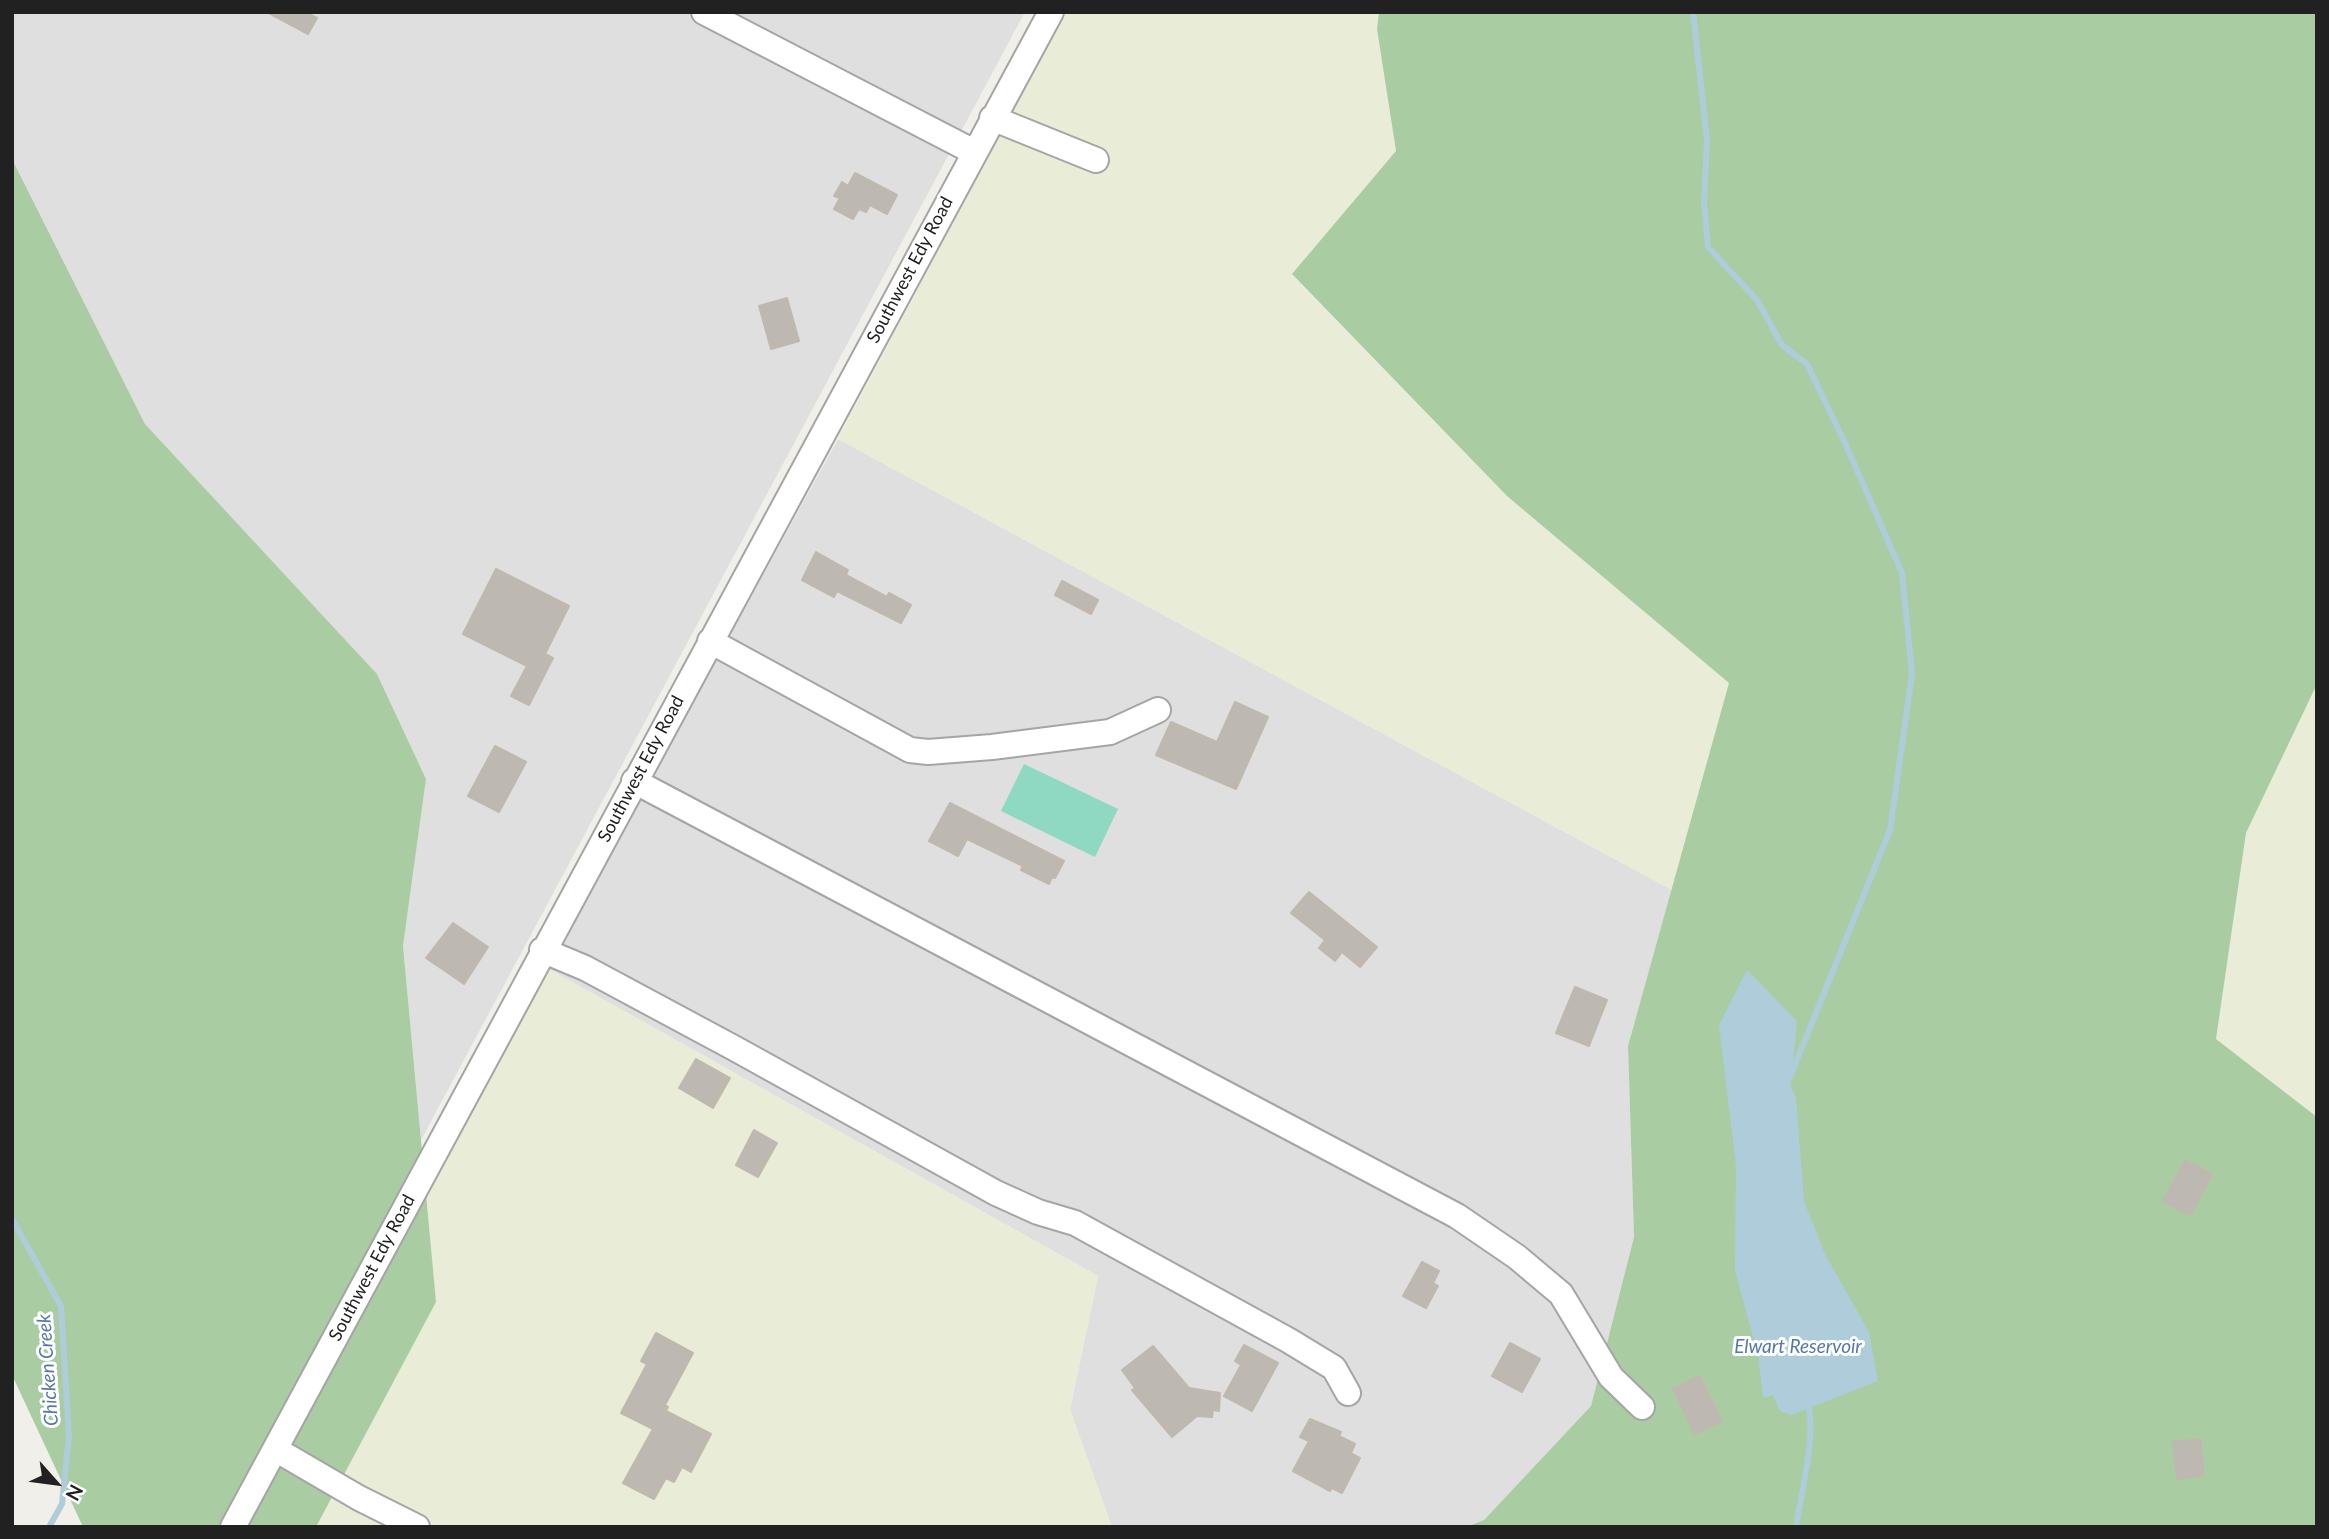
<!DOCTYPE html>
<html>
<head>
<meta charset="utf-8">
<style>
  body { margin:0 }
  #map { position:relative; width:2329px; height:1539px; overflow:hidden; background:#f1efe9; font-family:Lato,sans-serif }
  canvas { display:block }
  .frame { position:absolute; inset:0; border:14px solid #212121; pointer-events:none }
  .north { position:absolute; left:21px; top:1448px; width:70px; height:70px; -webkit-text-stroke:5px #fff; paint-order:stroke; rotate:118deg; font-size:19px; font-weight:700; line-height:28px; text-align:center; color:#212121 }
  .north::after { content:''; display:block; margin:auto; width:24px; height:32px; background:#212121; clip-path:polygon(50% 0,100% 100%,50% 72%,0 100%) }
</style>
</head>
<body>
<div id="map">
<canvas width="2329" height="1539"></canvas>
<div class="frame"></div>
<div class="north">N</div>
</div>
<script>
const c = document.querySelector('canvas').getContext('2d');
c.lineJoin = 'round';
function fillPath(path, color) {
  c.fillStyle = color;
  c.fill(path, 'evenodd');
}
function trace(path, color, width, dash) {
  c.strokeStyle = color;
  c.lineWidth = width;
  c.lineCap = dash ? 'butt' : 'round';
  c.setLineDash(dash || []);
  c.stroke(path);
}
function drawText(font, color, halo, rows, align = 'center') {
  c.font = font + ' Lato,sans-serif';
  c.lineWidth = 6;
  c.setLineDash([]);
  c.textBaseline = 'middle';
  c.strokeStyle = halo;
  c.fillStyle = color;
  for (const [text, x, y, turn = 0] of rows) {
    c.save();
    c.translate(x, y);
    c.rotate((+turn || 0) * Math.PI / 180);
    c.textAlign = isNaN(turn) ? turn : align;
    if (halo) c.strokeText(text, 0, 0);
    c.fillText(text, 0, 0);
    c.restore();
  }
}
const residential = new Path2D(`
  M12 12H1025L421 1140 403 946 426 779 377 674 145 424 12 159Z
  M838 439 1672 890 1628 1046 1634 1237 1591 1406 1484 1520 1466 1527H1112L1070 1410 1098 1276 547 968Z`);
const farmland = new Path2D(`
  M1066 12H1379L1377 29 1396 151 1292 275 1507 496 1730 683 1672 890 838 439Z
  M2317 684V1117L2216 1039 2246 833Z
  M547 968 1098 1276 1070 1410 1112 1527H316L435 1302 426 1197Z`);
const forest = new Path2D(`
  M1379 12H2317V684L2246 833 2216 1039 2317 1117V1527H1466L1484 1520 1591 1406 1634 1237 1628 1046 1729 683 1507 496 1292 274 1396 151 1377 29Z
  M12 159 145 424 377 674 426 779 403 946 436 1302 316 1527H83L12 1375Z`);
const pitch = new Path2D(`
  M1024 764 1118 809 1095 857 1001 811Z`);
const water = new Path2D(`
  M1747 970 1797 1021 1791 1087 1796 1097 1804 1201 1825 1254 1869 1332 1878 1381 1791 1415 1780 1411 1773 1395 1763 1398 1758 1355 1735 1271 1736 1166 1719 1025Z`);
const stream = new Path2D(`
  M1693 12 1707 140 1704 203 1708 247 1757 300 1782 345 1807 364 1846 445 1902 573 1912 674 1890 830 1790 1077
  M12 1219 61 1306 69 1436 62 1504 49 1527
  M1796 1527C1800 1498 1819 1425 1806 1400`);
const building = new Path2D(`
  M267 12H305L317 18 308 34Z
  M855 173 897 195 887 214 870 205 866 212 859 209 853 219 834 209 840 198 834 196 842 182 848 186Z
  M787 298 799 341 771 349 759 306Z
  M816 552 848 570 846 575 887 597 889 593 911 605 901 623 837 591 834 597 802 580Z
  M496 569 569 606 545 654 553 658 529 705 511 696 527 666 463 634Z
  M1062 581 1098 600 1091 614 1055 595Z
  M1235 702 1268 717 1236 789 1156 755 1171 722 1217 742Z
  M495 746 526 762 499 812 468 796Z
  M950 803 1064 861 1055 878 1052 877 1049 884 1021 870 1023 866 967 839 958 856 929 841Z
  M1309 892 1377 947 1360 967 1342 952 1335 961 1319 948 1325 940 1291 913Z
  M453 923 488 947 464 984 426 958Z
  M1575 987 1607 1000 1589 1046 1556 1033Z
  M696 1059 730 1078 713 1108 679 1088Z
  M754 1130 777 1143 758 1177 736 1165Z
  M2185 1160 2212 1174 2190 1215 2163 1201Z
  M1422 1262 1439 1271 1433 1283 1438 1286 1426 1308 1403 1296Z
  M656 1333 693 1353 665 1405 668 1407 666 1411 711 1434 691 1472 682 1467 674 1482 666 1478 654 1499 623 1483 653 1429 621 1413 647 1364 641 1361Z
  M1510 1343 1540 1359 1522 1392 1492 1376Z
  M1244 1345 1278 1363 1252 1411 1224 1396 1241 1365 1235 1361Z
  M1153 1346 1189 1388 1220 1393 1219 1411 1213 1410 1212 1417 1197 1416 1172 1437 1132 1390 1135 1388 1122 1370Z
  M1700 1376 1722 1421 1695 1434 1673 1389Z
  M1310 1419 1341 1432 1339 1436 1355 1444 1351 1453 1360 1458 1342 1493 1332 1488 1330 1491 1293 1471 1309 1441 1300 1437Z
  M2200 1439 2204 1475 2177 1479 2173 1442Z`);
const minor = new Path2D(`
  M704 12 974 152
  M992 118 1096 160
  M710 641 910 750 928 752 992 747 1110 732 1158 710
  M634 781 1457 1216 1517 1257 1561 1294 1611 1377 1642 1407
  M542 950 585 968 734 1048 996 1193 1038 1212 1075 1223 1288 1340 1334 1368 1348 1393
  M275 1449 359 1498 417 1527
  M233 1527 1051 12`);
const streetNames = [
  ["Southwest Edy Road",910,270,-62],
  ["Southwest Edy Road",641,769,-62],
  ["Southwest Edy Road",372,1268,-62]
];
const waterNames = [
  ["Elwart Reservoir",1798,1347],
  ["Chicken Creek",48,1370,-94]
];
fillPath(residential, '#dfdfdf');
fillPath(farmland, '#e9edd7');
fillPath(forest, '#aacca2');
fillPath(pitch, '#8fd8c2');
fillPath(water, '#aeccda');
trace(stream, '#aeccda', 6);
fillPath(building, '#beb8b2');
trace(building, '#c1b8ad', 2);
trace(minor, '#a5a5a5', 28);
trace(minor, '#fff', 24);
drawText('18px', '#212121', '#fff', streetNames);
drawText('italic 19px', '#5678a9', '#fff', waterNames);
</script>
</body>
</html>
